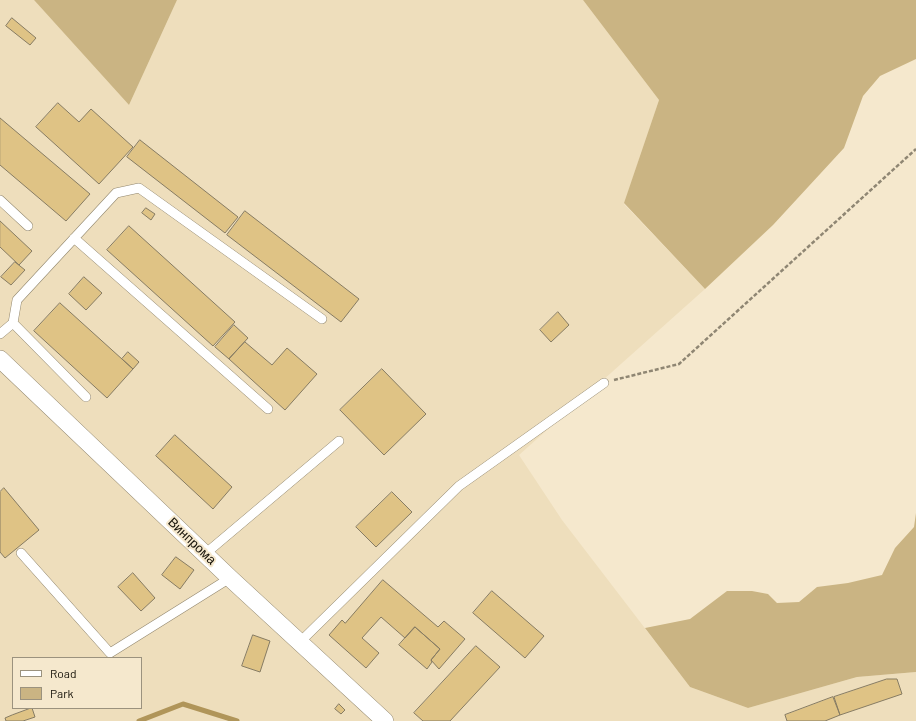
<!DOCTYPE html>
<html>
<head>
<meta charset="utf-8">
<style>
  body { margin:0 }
  #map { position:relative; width:916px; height:721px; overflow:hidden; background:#f5e8cd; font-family:Barlow,sans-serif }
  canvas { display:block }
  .legend { position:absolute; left:12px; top:657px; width:130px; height:52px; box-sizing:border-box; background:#f5e8cd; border:1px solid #9b927e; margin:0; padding:5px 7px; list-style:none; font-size:12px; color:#141007 }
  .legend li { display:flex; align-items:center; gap:8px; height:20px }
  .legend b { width:20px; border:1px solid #9b927e }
</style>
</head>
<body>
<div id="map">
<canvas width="916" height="721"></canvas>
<ul class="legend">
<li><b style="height:5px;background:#fff"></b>Road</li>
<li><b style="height:11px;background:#cab483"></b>Park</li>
</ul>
</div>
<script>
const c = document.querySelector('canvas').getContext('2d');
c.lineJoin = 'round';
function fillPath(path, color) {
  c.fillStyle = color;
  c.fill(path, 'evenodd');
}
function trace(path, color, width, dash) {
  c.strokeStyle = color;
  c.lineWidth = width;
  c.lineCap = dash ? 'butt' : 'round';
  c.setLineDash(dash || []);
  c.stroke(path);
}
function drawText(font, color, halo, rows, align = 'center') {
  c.font = font + ' Barlow,sans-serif';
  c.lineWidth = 4;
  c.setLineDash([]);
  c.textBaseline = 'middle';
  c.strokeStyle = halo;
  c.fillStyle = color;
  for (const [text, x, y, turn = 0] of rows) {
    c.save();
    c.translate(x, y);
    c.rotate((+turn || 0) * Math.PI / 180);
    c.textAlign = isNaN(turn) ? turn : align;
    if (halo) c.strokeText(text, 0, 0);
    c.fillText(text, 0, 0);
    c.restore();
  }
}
const built = new Path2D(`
  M0 0H34L129 105 177 0H583L659 100 624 204 705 289 519 455 562 520 690 687 748 708 857 677 916 672V721H0ZM13 658H141V708H13Z`);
const green = new Path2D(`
  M34 0H177L129 105Z
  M583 0H916V59L880 76 863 96 844 148 773 225 705 289 624 203 659 100Z
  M916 513V672L857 677 748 708 690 687 645 628 690 619 727 591H752L768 594 777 603 799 602 817 587 848 583 882 575 895 548 914 527Z`);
const stream = new Path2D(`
  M139 721 183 704 237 721`);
const building = new Path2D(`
  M12 18 36 38 30 45 6 26Z
  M58 103 79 122 91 109 133 147 99 184 36 127Z
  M0 118 90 194 66 221 0 165Z
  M140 140 238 217 225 233 127 157Z
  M146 208 155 214 151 220 142 213Z
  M245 211 359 299 341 322 227 235Z
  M0 221 32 251 19 265 0 247Z
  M129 226 235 322 213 346 107 250Z
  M15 262 25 270 11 285 1 277Z
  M84 277 102 293 86 310 69 294Z
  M60 303 133 369 107 398 34 331Z
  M558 312 569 325 551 342 540 330Z
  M234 325 248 338 229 359 215 347Z
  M245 342 272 365 287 348 317 374 285 410 229 359Z
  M128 352 139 362 133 369 122 359Z
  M382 369 426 414 384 455 340 410Z
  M175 435 232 487 213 509 156 456Z
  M4 488 39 530 5 558 0 552V492Z
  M392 492 412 512 376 547 356 527Z
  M176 557 194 570 180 589 162 575Z
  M133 573 155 598 141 611 118 587Z
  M383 580 438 627 444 621 465 639 439 669 431 660 440 649 415 627 405 638 381 617 362 638 379 653 366 668 329 635 342 620 345 623Z
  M492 591 544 636 525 658 473 613Z
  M415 627 440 649 431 660 432 662 427 669 399 645Z
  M253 635 270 641 260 672 242 666Z
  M476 646 500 667 450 721H423L414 713Z
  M887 679H897L902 694 840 715 834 697Z
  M833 697 840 715 825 721H787L785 715Z
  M339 704 345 710 341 714 335 709Z
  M32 708 35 717 23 721H6L5 718 12 715Z`);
const path = new Path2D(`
  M614 380 679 364 916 149`);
const service = new Path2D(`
  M0 200 28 226
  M74 238 268 409
  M0 334 13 323
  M86 397 13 323 17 300 116 193 139 188 322 319
  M21 553 110 653 230 578
  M205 554 339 441
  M300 642 459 486 604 383`);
const minor = new Path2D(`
  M0 359 230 578 385 721`);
const streetNames = [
  ["Винпрома",192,541,44]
];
fillPath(built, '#eedebc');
fillPath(green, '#cab483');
trace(stream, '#b09559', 5);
fillPath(building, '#dfc385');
trace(building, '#877c63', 1);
trace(service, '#91866d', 10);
trace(minor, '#91866d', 18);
trace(path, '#8f8673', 2.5, [4, 2]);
trace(service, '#fff', 9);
trace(minor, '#fff', 17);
drawText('13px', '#141007', '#f5e8cd', streetNames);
</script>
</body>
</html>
